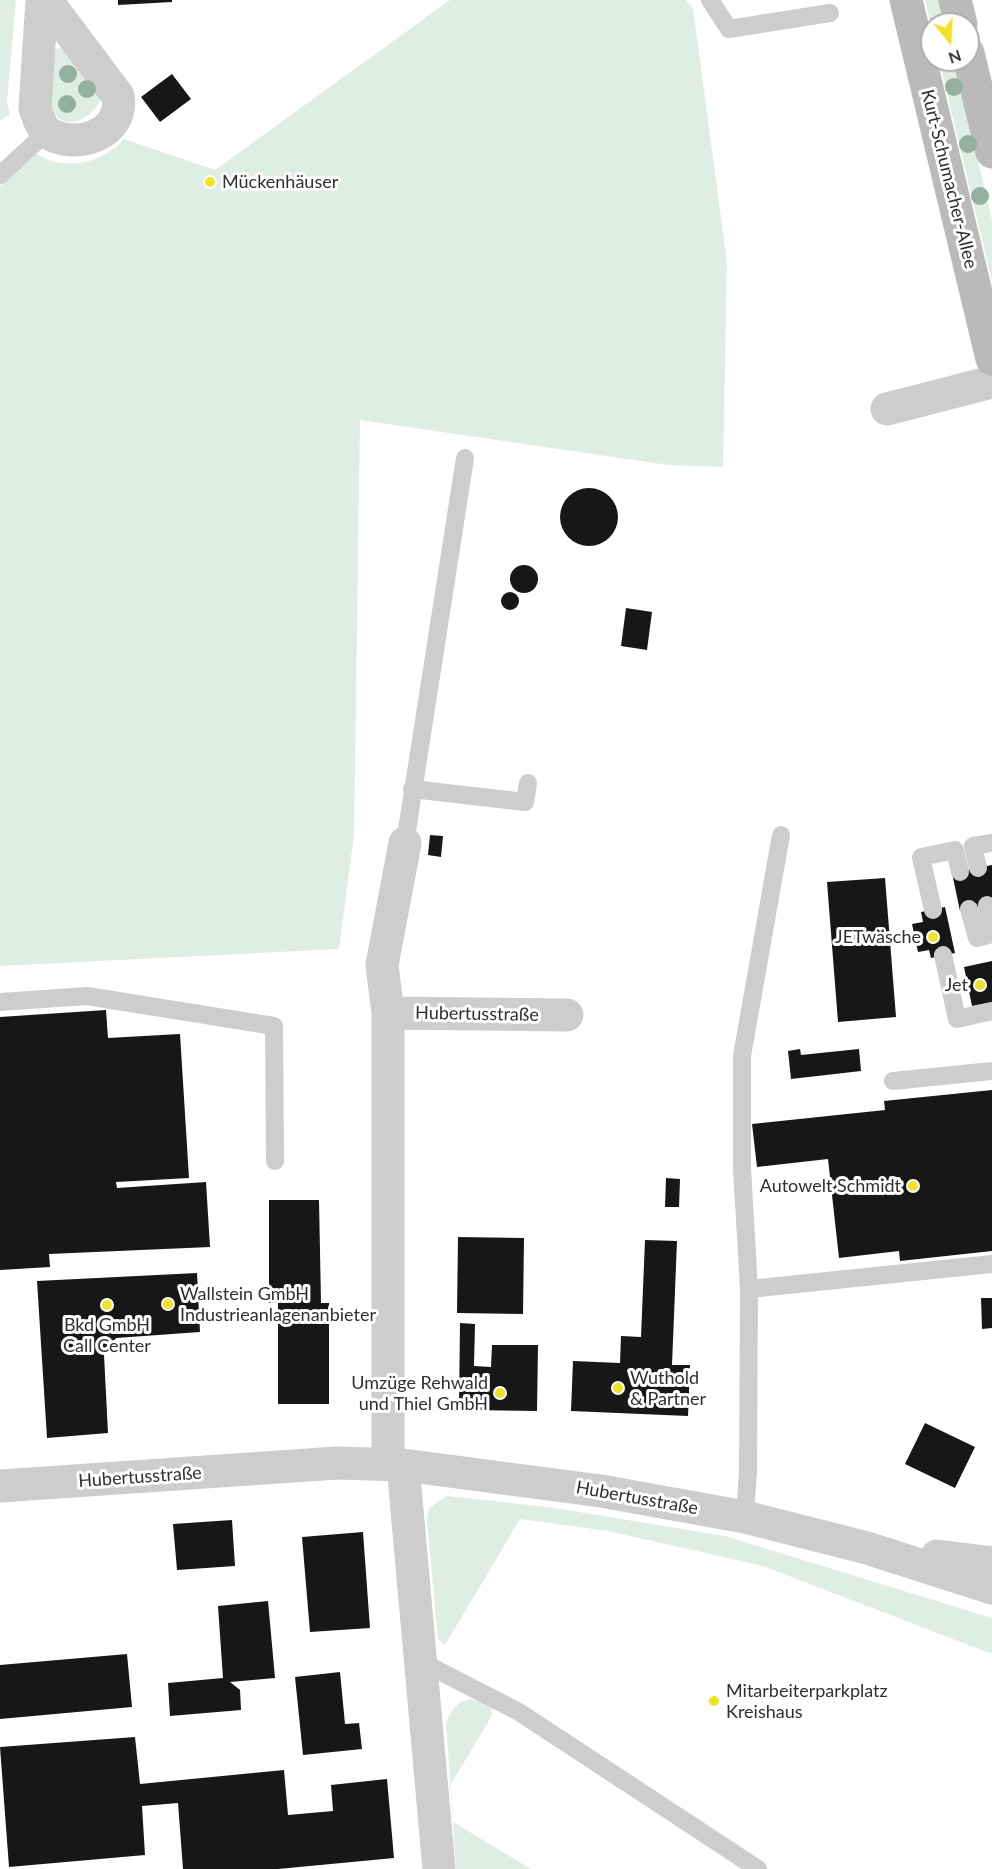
<!DOCTYPE html>
<html>
<head>
<meta charset="utf-8">
<style>
  body { margin:0 }
  #map { position:relative; width:992px; height:1869px; overflow:hidden; background:#fff; font-family:Lato,sans-serif }
  canvas { display:block }
  .north { position:absolute; left:920px; top:12px; width:60px; height:60px; box-sizing:border-box; background:#fff; border:2px solid #acacac; border-radius:50%; rotate:162deg; font-size:16px; font-weight:700; line-height:24px; text-align:center; color:#303030 }
  .north::after { content:''; display:block; margin:auto; width:21px; height:27px; background:#f1e228; clip-path:polygon(50% 0,100% 100%,50% 72%,0 100%) }
</style>
</head>
<body>
<div id="map">
<canvas width="992" height="1869"></canvas>
<div class="north">N</div>
</div>
<script>
const c = document.querySelector('canvas').getContext('2d');
c.lineJoin = 'round';
function fillPath(path, color) {
  c.fillStyle = color;
  c.fill(path, 'evenodd');
}
function trace(path, color, width, dash) {
  c.strokeStyle = color;
  c.lineWidth = width;
  c.lineCap = dash ? 'butt' : 'round';
  c.setLineDash(dash || []);
  c.stroke(path);
}
function drawText(font, color, halo, rows, align = 'center') {
  c.font = font + ' Lato,sans-serif';
  c.lineWidth = 6;
  c.setLineDash([]);
  c.textBaseline = 'middle';
  c.strokeStyle = halo;
  c.fillStyle = color;
  for (const [text, x, y, turn = 0] of rows) {
    c.save();
    c.translate(x, y);
    c.rotate((+turn || 0) * Math.PI / 180);
    c.textAlign = isNaN(turn) ? turn : align;
    if (halo) c.strokeText(text, 0, 0);
    c.fillText(text, 0, 0);
    c.restore();
  }
}
const green = new Path2D(`
  M0 0H16L7 101 10 115 0 120Z
  M450 0H686L693 9 727 262 723 467 668 465 360 420 354 835 339 949 0 966V186L37 154C65 172 103 163 124 139L215 170Z
  M925 0H940L946 24H932V30Z
  M59 48H66L101 98C94 118 63 135 52 108 48 97 53 65 53 51Z
  M939 60H954L992 220V281Z
  M447 1496 548 1507 725 1536 992 1618V1654L763 1566 608 1531 520 1519 445 1645 438 1639 427 1520 429 1508Z
  M471 1699 488 1704 493 1714 451 1784 453 1822 531 1869H456L446 1723C452 1710 456 1701 471 1699Z`);
const building = new Path2D(`
  M118 0H172V2L118 5Z
  M172 74 191 99 160 122 141 97Z
  M560 517a29 29 0 1 1 58 0a29 29 0 1 1-58 0Z
  M510 579a14 14 0 1 1 28 0a14 14 0 1 1-28 0Z
  M501 601a9 9 0 1 1 18 0a9 9 0 1 1-18 0Z
  M626 608 652 612 647 650 621 646Z
  M430 835 443 836 441 857 428 855Z
  M992 865V904L960 911 952 873Z
  M885 878 896 1017 838 1022 827 882Z
  M945 907 955 953 931 958 929 950 918 952 912 924 923 922 921 912Z
  M992 961V1002L972 1006 964 967Z
  M106 1010 108 1038 180 1034 189 1178 116 1182 117 1188 206 1182 210 1247 49 1254 50 1267 0 1270V1017Z
  M800 1049 801 1055 859 1049 861 1071 791 1079 788 1051Z
  M992 1090V1251L900 1261 899 1251 839 1258 828 1159 757 1167 752 1124 885 1110 884 1101Z
  M666 1178 680 1179 679 1207H665Z
  M269 1200H319L321 1303H329V1404H278V1303H269Z
  M458 1237 524 1238 523 1314 457 1313Z
  M645 1240 677 1241 672 1365H690L688 1416 571 1411 573 1361 620 1363 621 1336 641 1337Z
  M197 1273 200 1332 116 1338 104 1355 108 1433 47 1438 37 1281Z
  M981 1298H992V1328L982 1329Z
  M460 1323 475 1324 474 1366 491 1367 492 1345H538L537 1411 469 1410V1407L459 1406Z
  M925 1423 975 1447 955 1488 905 1464Z
  M232 1520 235 1566 177 1570 173 1524Z
  M363 1532 370 1628 310 1632 302 1537Z
  M268 1601 275 1678 230 1682 240 1690 241 1710 170 1716 168 1683 223 1678 218 1606Z
  M127 1654 132 1707 0 1719V1665Z
  M340 1672 345 1724 359 1723 362 1749 303 1755 295 1677Z
  M135 1737 140 1784 284 1770 288 1815 333 1811 331 1785 387 1779 394 1858 278 1869H183L178 1803 142 1806 145 1855 9 1867 0 1747Z`);
const lane = new Path2D(`
  M710 0 729 29 830 13
  M0 175 47 132
  M412 789 525 802 528 783
  M405 843 465 458
  M978 868 973 846 992 843
  M987 905 992 931
  M969 909 977 938 992 934
  M933 910 921 857 955 850 960 872
  M943 955 957 1019 992 1011
  M0 1002 87 996 274 1026 275 1161
  M893 1081 992 1071
  M749 1289 992 1264
  M745 1517 748 1472 749 1289 742 1168V1056L781 835
  M422 1662 519 1712 758 1869`);
const street = new Path2D(`
  M42 0 35 108C38 116 41 128 48 133 77 151 125 133 118 96L46 0
  M887 409 992 382
  M388 1013 382 965 405 843
  M388 1464V1013L567 1015
  M403 1465 439 1869
  M0 1486 337 1463 403 1465 601 1491 745 1517 867 1548 992 1588
  M937 1556 992 1563`);
const secondary = new Path2D(`
  M906 0 992 359
  M955 0 961 24
  M968 53 992 152`);
const trees = [
  [68,74],
  [954,87],
  [87,89],
  [67,104],
  [968,144],
  [980,196]
];
const markers = [
  [210,182,6,"#f1e228"],
  [933,937,6,"#f1e228"],
  [980,985,6,"#f1e228"],
  [913,1186,6,"#f1e228"],
  [168,1304,6,"#f1e228"],
  [107,1305,6,"#f1e228"],
  [618,1388,6,"#f1e228"],
  [500,1393,6,"#f1e228"],
  [714,1701,6,"#f1e228"]
];
const streetNames = [
  ["Kurt-Schumacher-Allee",949,179,76],
  ["Hubertusstraße",477,1014,1],
  ["Hubertusstraße",140,1477,-4],
  ["Hubertusstraße",637,1498,10]
];
const poiNames = [
  ["Mückenhäuser",222,182],
  ["JETwäsche",921,937,"right"],
  ["Jet",968,985,"right"],
  ["Autowelt Schmidt",901,1186,"right"],
  ["Wallstein GmbH",180,1294],
  ["Industrieanlagenanbieter",180,1315],
  ["Bkd GmbH",107,1325,"center"],
  ["Call Center",107,1346,"center"],
  ["Wuthold",630,1378],
  ["& Partner",630,1399],
  ["Umzüge Rehwald",488,1383,"right"],
  ["und Thiel GmbH",488,1404,"right"],
  ["Mitarbeiterparkplatz",726,1691],
  ["Kreishaus",726,1712]
];
fillPath(green, '#deeee5');
fillPath(building, '#171717');
trace(lane, '#cdcdcd', 18);
trace(street, '#cdcdcd', 33);
trace(secondary, '#bababa', 33);
c.fillStyle = '#93b0a2';
for (const [x, y] of trees) {
  c.beginPath();
  c.arc(x, y, 9, 0, 2 * Math.PI);
  c.fill();
}
for (const [x, y, r, color] of markers) {
  const dot = new Path2D();
  dot.arc(x, y, r, 0, 2 * Math.PI);
  c.fillStyle = color;
  c.fill(dot);
  trace(dot, '#fff', 2);
}
drawText('18px', '#303030', '#fff', streetNames);
drawText('18px', '#303030', '#fff', poiNames, 'left');
</script>
</body>
</html>
